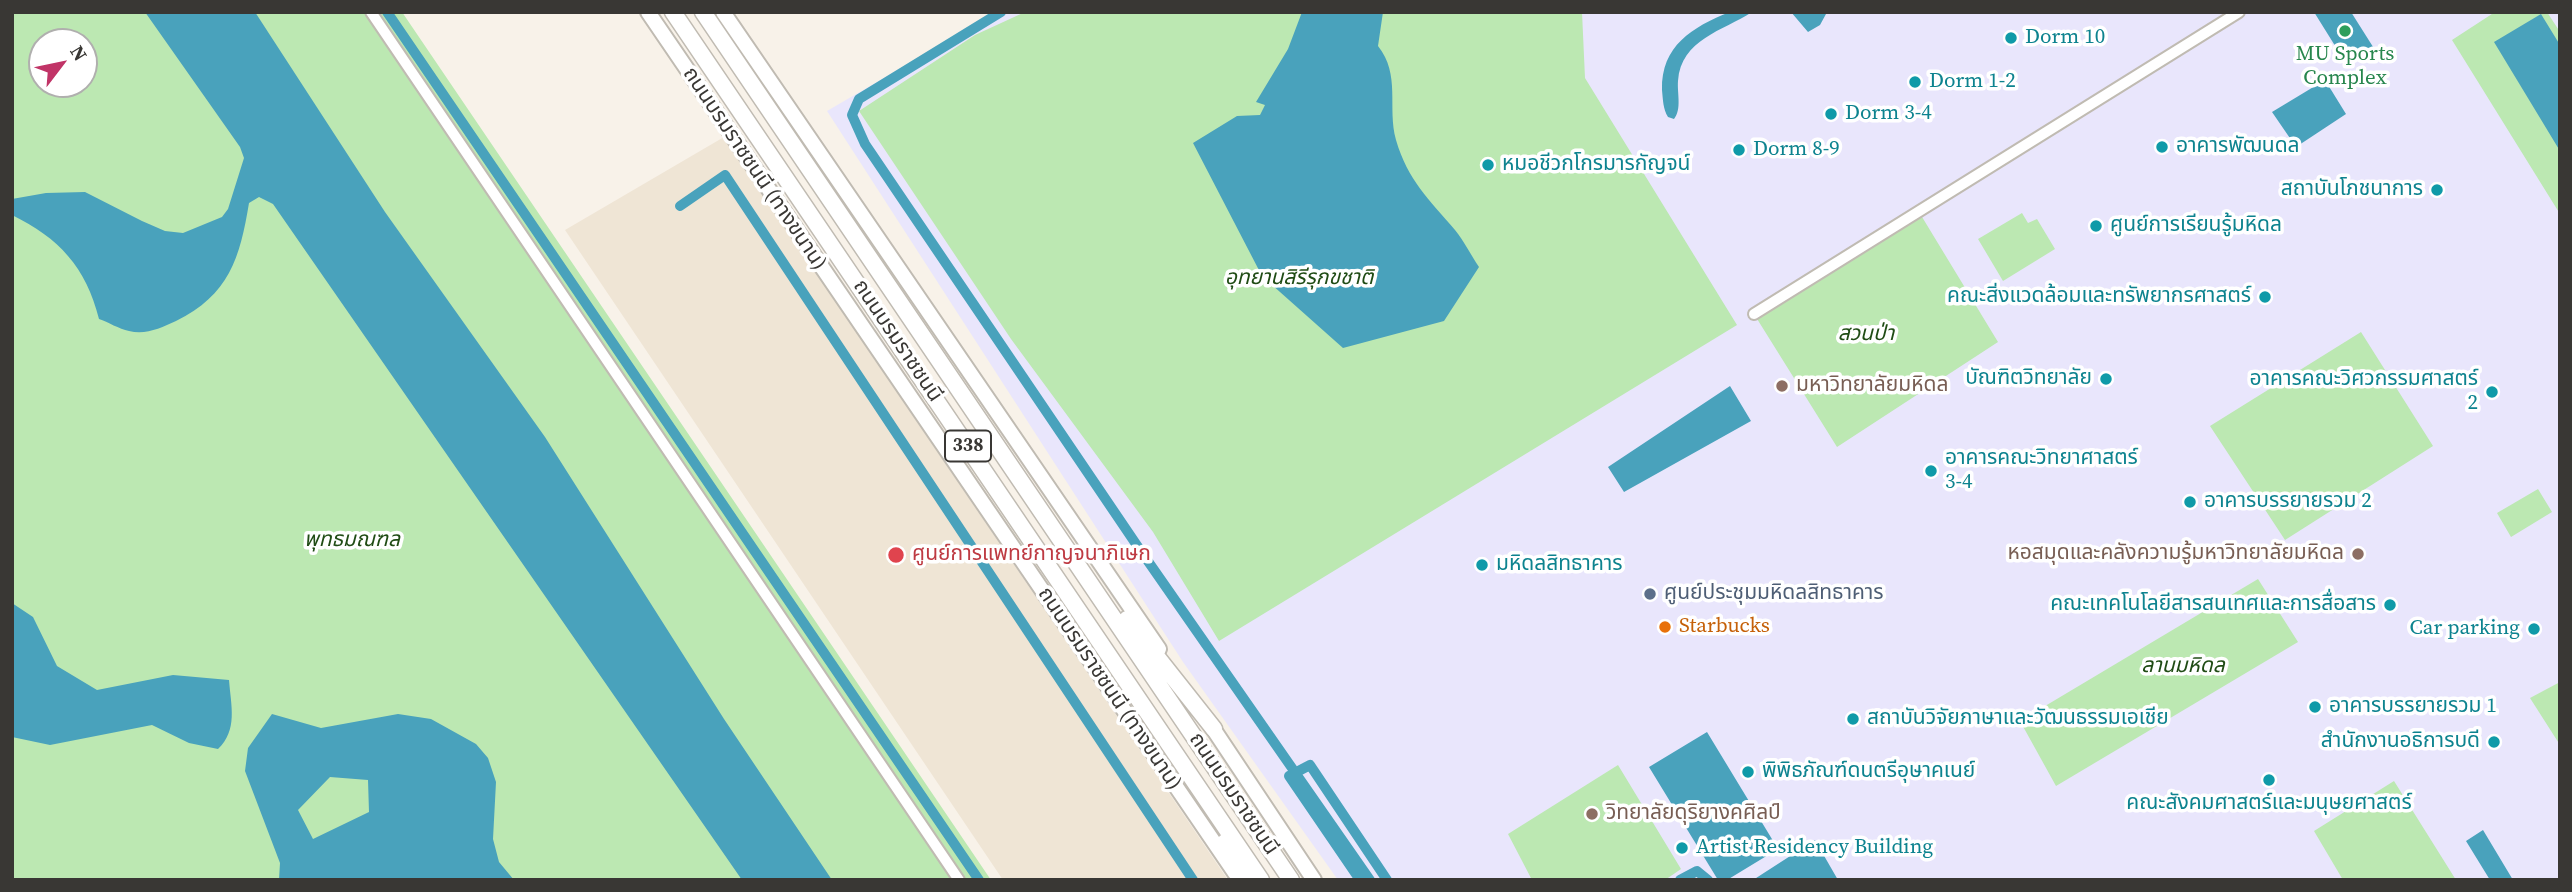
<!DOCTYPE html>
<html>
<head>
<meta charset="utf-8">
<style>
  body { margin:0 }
  #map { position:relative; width:2572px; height:892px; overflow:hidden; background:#f8f2e9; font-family:"Source Serif 4",serif }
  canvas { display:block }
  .frame { position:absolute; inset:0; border:14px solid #393734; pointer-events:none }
  .north { position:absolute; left:28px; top:28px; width:70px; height:70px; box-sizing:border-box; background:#fff; border:2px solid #b0afae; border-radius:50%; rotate:58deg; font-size:19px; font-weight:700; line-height:28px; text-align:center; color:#393734 }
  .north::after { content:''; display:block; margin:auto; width:24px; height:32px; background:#c13467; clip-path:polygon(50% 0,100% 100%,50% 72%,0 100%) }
</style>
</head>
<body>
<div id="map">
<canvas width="2572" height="892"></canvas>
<div class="frame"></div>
<div class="north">N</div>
</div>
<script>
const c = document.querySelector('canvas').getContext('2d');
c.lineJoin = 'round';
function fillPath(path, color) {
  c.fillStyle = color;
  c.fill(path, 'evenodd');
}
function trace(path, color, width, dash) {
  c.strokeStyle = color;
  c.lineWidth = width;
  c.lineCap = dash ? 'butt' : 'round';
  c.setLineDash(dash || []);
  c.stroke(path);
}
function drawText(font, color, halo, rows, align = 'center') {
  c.font = font + ' "Source Serif 4","Noto Sans Thai",serif';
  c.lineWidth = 7;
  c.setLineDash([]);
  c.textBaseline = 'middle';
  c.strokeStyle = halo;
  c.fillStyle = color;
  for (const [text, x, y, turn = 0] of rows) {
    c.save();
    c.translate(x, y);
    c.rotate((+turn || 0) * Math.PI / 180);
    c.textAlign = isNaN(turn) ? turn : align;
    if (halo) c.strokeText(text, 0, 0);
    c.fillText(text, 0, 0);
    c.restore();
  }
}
const built = new Path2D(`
  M724 137 1228 880H1003L565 230Z`);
const education = new Path2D(`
  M997 12H2560V880H1338L1183 662 827 111Z`);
const green = new Path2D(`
  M12 12H402L991 880H12ZM42 42H84V84H42Z
  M1025 12H1582L1585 78 1737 325 1219 641 1153 532 1011 339 859 111 975 35Z
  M2495 12H2547L2560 32V214L2452 40Z
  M1919 212 1998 342 1837 447 1754 314Z
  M2022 213 2028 223 2037 219 2055 249 2003 281 1978 239Z
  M2361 332 2433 446 2285 540 2210 426Z
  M2538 489 2552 512 2511 537 2497 513Z
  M2258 579 2298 642 2056 786 2020 721Z
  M2560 682V745L2530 698Z
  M1618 765 1681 869 1665 880H1532L1508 834Z
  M2394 781 2456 880H2343L2314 831Z`);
const water = new Path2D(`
  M145 12H255L385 212 545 437 724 719 832 880H742L273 204 259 197 249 203C240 258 229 295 176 321 161 328 146 335 129 331 119 329 108 322 99 319 86 267 59 238 12 215V199L46 193 85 192 142 221 165 231 183 233 222 217 228 209 244 158 240 147Z
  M1302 12H1383L1378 46C1401 75 1387 107 1396 140 1408 181 1429 199 1455 230 1464 241 1471 255 1479 267L1444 321 1343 348 1262 276 1193 143 1237 116 1260 115 1265 105 1256 102 1288 49Z
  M1730 12H1752C1723 31 1681 39 1678 81 1677 93 1682 109 1674 119L1668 117C1663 109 1663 100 1662 90 1661 46 1692 27 1730 12Z
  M1791 12H1826V14L1820 25 1808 32Z
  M2314 12H2351L2375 50 2347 65Z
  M2541 14 2560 45V151L2494 42Z
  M2325 80 2346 114 2296 147 2272 112Z
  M1730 386 1751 421 1624 492 1608 467Z
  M12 603 33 617 57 666 97 690 173 675 229 680C231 706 238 730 218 749L189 743 152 725 50 745 12 737Z
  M272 714 321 728 398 714 431 719 476 744 488 758 496 782 493 839 499 862 514 880H279L280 863 245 771 248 748ZM330 777 368 780 369 812 313 839 298 810Z
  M1707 732 1778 849 1727 880H1718L1649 767Z
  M2483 830 2513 880H2490L2466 841Z
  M1815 840 1838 880H1753Z`);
const canal = new Path2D(`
  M387 12 979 880
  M1001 12 859 99 852 115 865 144 1136 544 1370 880
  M680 206 725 175 1193 880
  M1360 880 1289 776 1310 765 1387 880
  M1680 880 1697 871 1708 880`);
const minor = new Path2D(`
  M371 12 959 880
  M1754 314 2239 12`);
const major = new Path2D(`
  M648 12 1235 873
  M723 12 1159 649
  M1208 721 1314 880`);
const highway = new Path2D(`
  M673 12 1261 880
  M703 12 1291 880
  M1127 619 1214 729
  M1225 842 1245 880`);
const markers = [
  [2345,31,7,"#2e9e5b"],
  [2011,38,7,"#0f9aa8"],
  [1915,82,7,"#0f9aa8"],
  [1831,114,7,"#0f9aa8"],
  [2162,147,7,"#0f9aa8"],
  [1739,150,7,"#0f9aa8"],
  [1488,165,7,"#0f9aa8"],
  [2437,190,7,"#0f9aa8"],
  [2096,226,7,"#0f9aa8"],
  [2265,297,7,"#0f9aa8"],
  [2106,379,7,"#0f9aa8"],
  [1782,386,7,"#8d6e63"],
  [2492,392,7,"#0f9aa8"],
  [1931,471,7,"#0f9aa8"],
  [2190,502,7,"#0f9aa8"],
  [2358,554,7,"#8d6e63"],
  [896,555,9,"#e0444e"],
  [1482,565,7,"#0f9aa8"],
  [1650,594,7,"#5c6f8a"],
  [2390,605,7,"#0f9aa8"],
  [1665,627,7,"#e8710a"],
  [2534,629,7,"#0f9aa8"],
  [2315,707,7,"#0f9aa8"],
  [1853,719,7,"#0f9aa8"],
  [2494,742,7,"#0f9aa8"],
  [1748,772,7,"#0f9aa8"],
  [2269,780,7,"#0f9aa8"],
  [1592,814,7,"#8d6e63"],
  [1682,848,7,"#0f9aa8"]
];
const shields = [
  [968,446,46]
];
const shieldNames = [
  ["338",968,446]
];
const cultureNames = [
  ["Dorm 10",2025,38],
  ["Dorm 1-2",1929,82],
  ["Dorm 3-4",1845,114],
  ["อาคารพัฒนดล",2176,147],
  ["Dorm 8-9",1753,150],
  ["หมอชีวกโกรมารกัญจน์",1502,165],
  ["สถาบันโภชนาการ",2423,190,"right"],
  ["ศูนย์การเรียนรู้มหิดล",2110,226],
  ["คณะสิ่งแวดล้อมและทรัพยากรศาสตร์",2251,297,"right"],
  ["บัณฑิตวิทยาลัย",2092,379,"right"],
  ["อาคารคณะวิศวกรรมศาสตร์",2478,380,"right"],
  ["2",2478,404,"right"],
  ["อาคารคณะวิทยาศาสตร์",1945,459],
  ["3-4",1945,483],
  ["อาคารบรรยายรวม 2",2204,502],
  ["มหิดลสิทธาคาร",1496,565],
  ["คณะเทคโนโลยีสารสนเทศและการสื่อสาร",2376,605,"right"],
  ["Car parking",2520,629,"right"],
  ["อาคารบรรยายรวม 1",2329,707],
  ["สถาบันวิจัยภาษาและวัฒนธรรมเอเชีย",1867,719],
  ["สำนักงานอธิการบดี",2480,742,"right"],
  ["พิพิธภัณฑ์ดนตรีอุษาคเนย์",1762,772],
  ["คณะสังคมศาสตร์และมนุษยศาสตร์",2269,804,"center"],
  ["Artist Residency Building",1696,848]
];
const leisureNames = [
  ["MU Sports",2345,55],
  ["Complex",2345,79]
];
const streetNames = [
  ["ถนนบรมราชชนนี (ทางขนาน)",754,169,56],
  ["ถนนบรมราชชนนี",897,341,56],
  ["ถนนบรมราชชนนี (ทางขนาน)",1109,689,56],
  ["ถนนบรมราชชนนี",1233,794,56]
];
const parkNames = [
  ["อุทยานสิรีรุกขชาติ",1299,279],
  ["สวนป่า",1866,335],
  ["พุทธมณฑล",352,541],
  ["ลานมหิดล",2183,667]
];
const educationNames = [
  ["มหาวิทยาลัยมหิดล",1796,386],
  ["หอสมุดและคลังความรู้มหาวิทยาลัยมหิดล",2344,554,"right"],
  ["วิทยาลัยดุริยางคศิลป์",1606,814]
];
const healthNames = [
  ["ศูนย์การแพทย์กาญจนาภิเษก",912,555]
];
const serviceNames = [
  ["ศูนย์ประชุมมหิดลสิทธาคาร",1664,594]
];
const foodNames = [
  ["Starbucks",1679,627]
];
fillPath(built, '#efe5d5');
fillPath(education, '#e9e6fc');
fillPath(green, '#bce8b2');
fillPath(water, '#49a2bc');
trace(canal, '#49a2bc', 10);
trace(minor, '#c0bbb2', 14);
trace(major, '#c0bbb2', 18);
trace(highway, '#c0bbb2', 19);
trace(minor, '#fff', 10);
trace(major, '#fff', 14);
trace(highway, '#fff', 16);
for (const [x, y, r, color] of markers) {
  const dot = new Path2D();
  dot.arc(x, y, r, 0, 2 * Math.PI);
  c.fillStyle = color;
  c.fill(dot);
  trace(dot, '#fff', 2.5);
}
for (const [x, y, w] of shields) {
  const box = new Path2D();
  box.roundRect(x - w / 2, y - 15.5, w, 31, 5);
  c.fillStyle = '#fff';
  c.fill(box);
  trace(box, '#393734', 2);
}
drawText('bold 19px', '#393734', null, shieldNames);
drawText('21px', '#0d838f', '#fff', cultureNames, 'left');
drawText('21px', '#27864d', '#fff', leisureNames);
drawText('21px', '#393734', '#fff', streetNames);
drawText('italic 21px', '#204c15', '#fff', parkNames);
drawText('21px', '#785e54', '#fff', educationNames, 'left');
drawText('21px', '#be3a42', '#fff', healthNames, 'left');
drawText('21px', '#4e5e75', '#fff', serviceNames, 'left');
drawText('21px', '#c56008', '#fff', foodNames, 'left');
</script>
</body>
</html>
